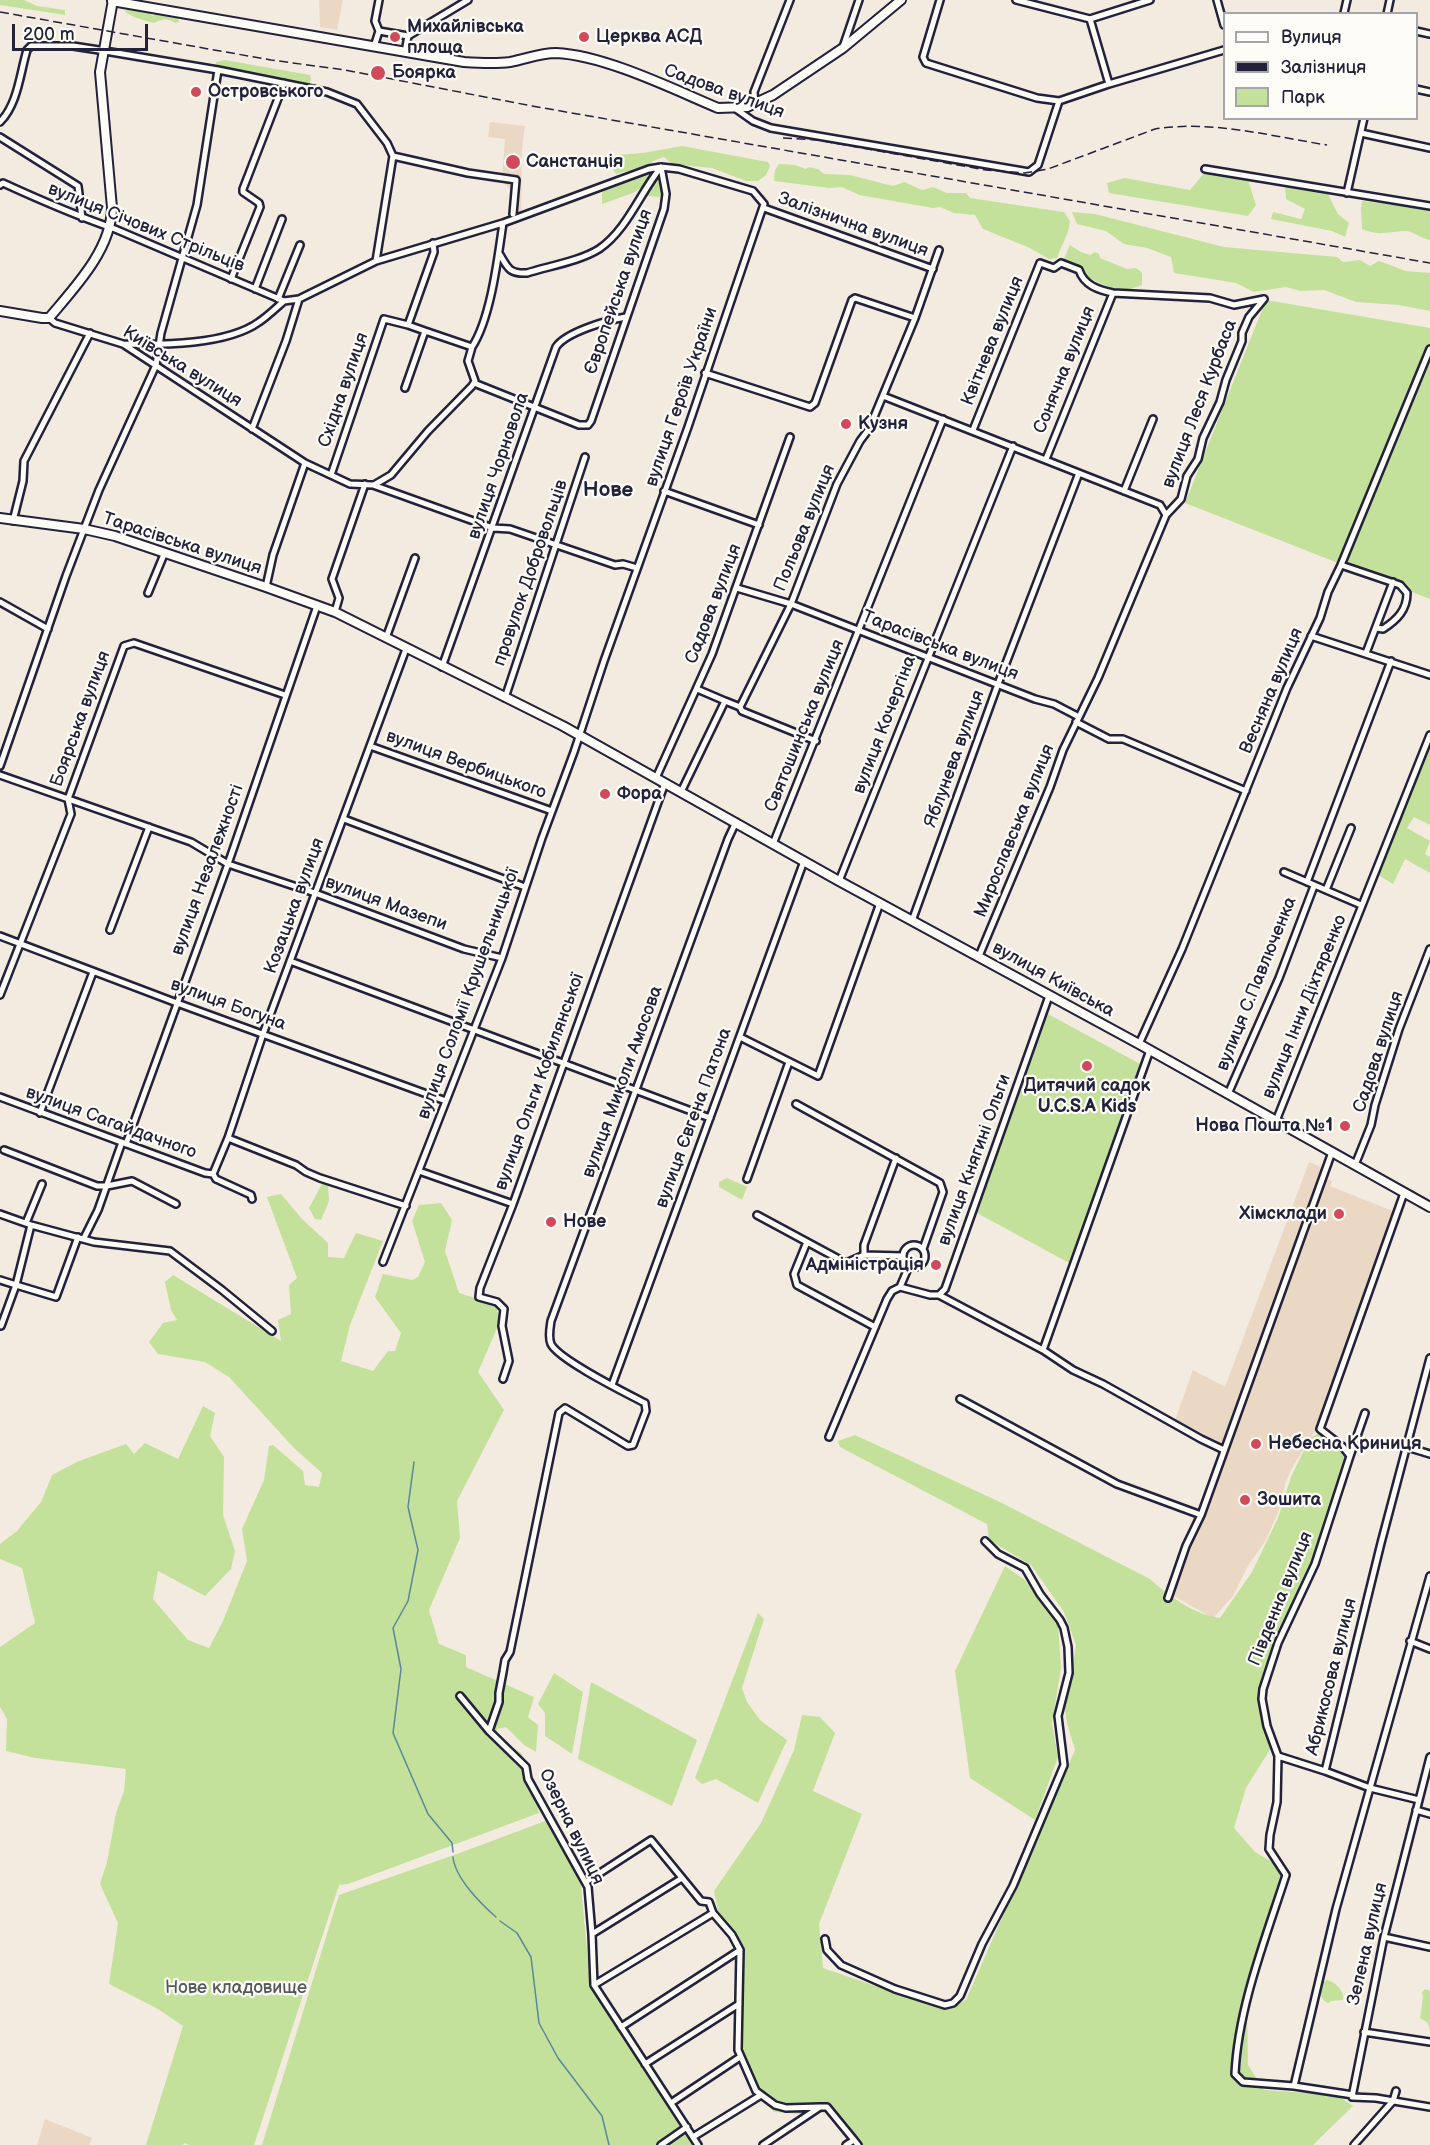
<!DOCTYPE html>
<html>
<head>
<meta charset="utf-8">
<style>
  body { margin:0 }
  #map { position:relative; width:1430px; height:2145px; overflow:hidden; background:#f4ebe0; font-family:"Balsamiq Sans",sans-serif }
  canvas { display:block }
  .legend { position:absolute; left:1223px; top:12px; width:195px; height:108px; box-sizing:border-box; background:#fdfcf7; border:2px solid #a5a5ac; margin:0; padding:8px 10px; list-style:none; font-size:18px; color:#22223b }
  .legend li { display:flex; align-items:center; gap:12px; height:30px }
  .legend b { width:30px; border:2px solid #a5a5ac }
  .scale { position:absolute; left:12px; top:24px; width:136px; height:27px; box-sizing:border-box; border:3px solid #22223b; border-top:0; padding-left:8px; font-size:18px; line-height:21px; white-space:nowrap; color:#22223b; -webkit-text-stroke:4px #fdfcf7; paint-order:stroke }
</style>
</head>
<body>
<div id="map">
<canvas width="1430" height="2145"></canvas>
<ul class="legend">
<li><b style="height:8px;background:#fdfcf7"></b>Вулиця</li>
<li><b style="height:8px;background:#22223b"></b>Залізниця</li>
<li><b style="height:16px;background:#c3e19a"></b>Парк</li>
</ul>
<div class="scale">200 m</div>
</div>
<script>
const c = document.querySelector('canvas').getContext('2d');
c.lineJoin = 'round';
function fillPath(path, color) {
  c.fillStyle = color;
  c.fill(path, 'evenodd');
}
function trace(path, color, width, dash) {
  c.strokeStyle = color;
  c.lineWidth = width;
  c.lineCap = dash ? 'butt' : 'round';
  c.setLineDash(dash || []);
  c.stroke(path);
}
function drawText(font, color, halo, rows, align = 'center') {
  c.font = font + ' "Balsamiq Sans",sans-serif';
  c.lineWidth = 4.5;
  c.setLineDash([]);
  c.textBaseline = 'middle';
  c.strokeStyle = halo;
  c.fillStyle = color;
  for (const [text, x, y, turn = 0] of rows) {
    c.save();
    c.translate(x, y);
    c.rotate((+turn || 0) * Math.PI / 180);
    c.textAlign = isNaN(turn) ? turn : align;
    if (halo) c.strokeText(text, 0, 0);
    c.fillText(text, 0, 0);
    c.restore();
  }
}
const built = new Path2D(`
  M319 0H343L337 30 320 27Z
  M490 122 525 126 522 149 521 215 511 219 509 210 510 189 502 181 505 139 488 137Z
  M1309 1162 1328 1170 1327 1179 1332 1181 1330 1186 1393 1211 1315 1431 1292 1468 1285 1484 1279 1510 1266 1540 1248 1566 1233 1596 1213 1618 1172 1595 1189 1545 1186 1542 1224 1445 1175 1420 1193 1370 1225 1387Z
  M45 2119 92 2138 89 2145H37Z`);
const green = new Path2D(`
  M0 0H24L37 6 65 10V15L0 5Z
  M129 8 148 11 153 16 156 13 178 17 179 22 175 23C168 18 162 19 154 23L136 18 125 12Z
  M225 60 310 75 311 79 309 86 215 67 216 62Z
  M682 146 768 162 770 166 766 175 758 181H746L712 168 672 164 664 157 653 161 650 165 616 174 610 165 615 155 643 153Z
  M779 164 795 165 806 169 809 167 818 169 824 174 850 175 893 186 904 182 922 190 933 187 947 193H966L970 198 1064 212 1070 221C1068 237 1062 243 1057 258L1049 259 1030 248 983 229 975 215 954 213 940 207 933 208 859 195 842 187 829 188 774 181 775 170Z
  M1206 171 1248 180 1256 205 1248 216 1109 193 1107 183 1125 178 1190 190Z
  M647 173 658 174 662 197 646 196 647 190 643 187 633 193 602 204V192Z
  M1285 186 1327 192 1338 214 1349 223 1345 237 1332 231 1271 219 1273 212 1301 219 1305 209 1286 199Z
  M1362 201 1430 209V240C1422 239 1414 232 1407 231 1389 231 1380 237 1362 229L1361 208Z
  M1072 212 1095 214 1224 247 1337 257 1343 262 1360 260 1370 266 1379 261 1406 271 1430 273V311L1399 305 1356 302 1324 290 1301 291 1286 287 1254 292 1236 283 1174 273 1171 257 1147 248 1124 244 1106 231 1077 224Z
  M1070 245 1081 252 1090 255 1095 252 1099 254 1100 258 1127 269 1136 268 1142 273V285L1131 289 1114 290 1065 266 1063 261Z
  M1266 300 1430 328V599L1185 503Z
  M1430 745V825L1414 817 1407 828 1430 841 1425 854 1430 857V873L1405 859 1393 884 1377 874Z
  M1048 1014 1142 1065 1071 1264 977 1213Z
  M727 1178 747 1187 742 1200 719 1187V1182Z
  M322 1184H328L329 1201 321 1220 315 1219 309 1208Z
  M281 1194 302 1219 328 1243V1257L344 1258 356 1233 383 1241 350 1325 341 1361 373 1371 388 1351H395L401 1333 375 1297 383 1274 412 1280 418 1277 425 1262 412 1221 419 1205 441 1203 452 1220 445 1251 459 1293 494 1304 501 1319 478 1372 504 1410 457 1501 460 1538 429 1610 439 1644 466 1655V1667L534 1697 528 1717 538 1725 536 1752 524 1745 506 1727 497 1729V1737L521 1753 527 1765 539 1813 348 1884 339 1885 254 2145H190L184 2143 183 2145H146L183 2026 158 2009 109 1984 118 1923 100 1884 107 1862 116 1813 124 1791 126 1769 35 1758 6 1751 7 1719 0 1707V1647L35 1623 22 1568 0 1559V1544L17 1531 41 1502 52 1475 79 1461 126 1444 134 1454 145 1443 178 1459 203 1406 215 1413 210 1436 224 1457 223 1515 235 1551 231 1569 205 1596 158 1571 153 1599 188 1640 209 1648 223 1621 247 1561 242 1529 264 1480 269 1446 273 1445 303 1471 305 1485 319 1487 322 1473 294 1448 229 1377 205 1362 158 1354 149 1342 163 1323 177 1320 171 1310 165 1282 173 1275 281 1341 278 1320 291 1314 289 1285 297 1278 267 1197Z
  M1321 1432 1336 1444 1345 1458 1311 1563 1262 1699 1264 1719 1271 1748 1246 1788 1234 1828 1255 1852 1291 1873 1247 2010 1248 2065 1264 2090 1337 2095 1353 2106 1313 2145H859L835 2112 800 2114 774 2112 753 2091 736 2049 742 1945 719 1916 714 1891 761 1823 794 1750 802 1715 820 1717 835 1733 813 1791 862 1814 819 1924 823 1968 942 2009 966 2000 1075 1750 1067 1723 1064 1704 1071 1677 1076 1645 1064 1612 1031 1565 989 1540 987 1524 840 1447 838 1441 855 1435 1000 1502 1150 1579C1170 1597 1193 1614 1220 1618L1252 1572 1278 1518 1291 1477 1310 1438Z
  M1005 1566 1025 1580 1058 1624 1061 1668 1052 1723 1058 1757 1035 1820 970 1778 955 1671Z
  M758 1613 764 1619 742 1688 747 1702 760 1720 787 1740 758 1803 716 1779 702 1784 695 1778Z
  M554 1673 583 1692 572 1754 545 1736V1713L538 1704Z
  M591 1682 697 1740 672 1806 578 1759Z
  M548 1820 581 1885 590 1984 695 2145H262L339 1895 457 1854Z
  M1327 1980C1335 1982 1345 1991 1343 2000L1331 2001 1328 2003C1320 2000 1319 1990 1321 1983Z
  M1425 1989 1430 1991V2032L1428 2023 1420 2018 1423 1998 1422 1992Z`);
const stream = new Path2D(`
  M414 1462 408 1507 418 1550 408 1601 393 1628 401 1669 393 1733 428 1814 452 1843 453 1852
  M453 1857C455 1878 481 1904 496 1917
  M500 1921 517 1933 531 1957 539 2023 558 2058 602 2116 609 2145`);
const street = new Path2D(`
  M379 0 375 21 379 31
  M940 0 923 57 926 63 1037 98 1059 101 1109 84 1224 50
  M1016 0 1090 19 1150 0
  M1217 0 1224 25
  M1344 13 1347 0
  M1387 14 1390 0
  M1090 19 1109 84
  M1416 31 1430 34
  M374 47 379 31 408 36
  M843 47 859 0
  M405 52 408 36 468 0
  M1416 89 1430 92
  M755 104 754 92 790 0
  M736 109 753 121 771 128 1029 172 1038 165 1059 101
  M0 122C18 104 20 73 27 50L31 46H73L99 50 218 70 327 92 357 104 387 143 393 156 468 173 516 180 513 214
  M1361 133 1430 148
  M0 137 78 186 82 218
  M1205 169 1430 206
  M0 185 3 183C40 200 77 216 115 229L284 301 299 299 376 261 503 223 649 169 661 167 679 169 753 191 764 204 688 427 604 661 574 752 542 838 502 958 383 1262
  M1347 193 1364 118
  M764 208 933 269
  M499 253C508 268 509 274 527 273 549 266 580 261 599 249 627 230 640 193 661 167
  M376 261 393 156
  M231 279 260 207 259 203 243 192V189L284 83
  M255 289 282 219
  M278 299 300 245
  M49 318 55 323 123 344 305 463 350 484 373 485 493 528 510 529 615 565 623 564 637 568
  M408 325 425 331
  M123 344C162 345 227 345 259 322 268 316 276 308 284 301
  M472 347C491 318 498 257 503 223
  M705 373 810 407 815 403 852 300 855 298 915 318
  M474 383 579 425H588L591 421 664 209 666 194 661 167
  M883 396 1160 505 1166 515
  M252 429 286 341 299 299
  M973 430 1040 263 1054 268 1061 263 1079 270C1084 285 1098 290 1113 293L1210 298 1234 305 1264 299
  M1046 459 1113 293
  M331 475 384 319 408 325 434 252 433 243
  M374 485 391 475 428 431 472 386 475 381 468 361 472 347 425 331 405 388
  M664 491 759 525
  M1124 491 1153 419
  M13 521 23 481 24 461 90 333
  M1341 565 1400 585 1407 593C1407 610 1397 620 1383 629L1376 628
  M266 587 273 555 305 463
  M737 588 791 604 1035 699 1054 704 1079 717
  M148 593 165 552
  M0 602 48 629
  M335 612 339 598 332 579 365 484
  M1311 636 1430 675
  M386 638 415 558
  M1366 653 1393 582
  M442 667 556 347C566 332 608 320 626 317
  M697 689 725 701
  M505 698 585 457
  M740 707 742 711 816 741
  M1076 722 1109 739H1123L1246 791
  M370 746 552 811
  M0 766 66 576 99 490 156 365 161 333 197 205 218 70
  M0 775 191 842 228 864 315 893 464 949 502 958
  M656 778 712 654 790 437
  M681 792 725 701 740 707 791 604 837 484 860 441 869 429 915 318 939 250
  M344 819 525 887
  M773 844 943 419
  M1284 872 1361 905
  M839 881 1013 446
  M1307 882 1391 661
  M1326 890 1351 828
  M912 921 998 684 1079 473
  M110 930 149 827
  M0 936 177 1003 446 1101
  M979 956 1050 787 1063 750 1098 678 1166 515 1181 499 1187 476 1198 459 1203 438 1220 402 1226 380 1242 341V333L1249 317 1264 299
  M290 961 710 1118
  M0 995 71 814 68 799 124 646 134 643 285 695
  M740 1037 818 1076 880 903
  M1139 1044 1182 949 1287 688 1320 618 1328 592 1341 565 1430 349
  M1228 1094 1279 978 1314 886
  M0 1097 205 1173 213 1174
  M796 1104 940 1183 943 1192 923 1249
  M40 1113 93 972
  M1276 1121 1430 735
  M228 1138 296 1165 306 1172 320 1178 406 1206
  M126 1144 228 864 317 606
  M4 1150 97 1186H107L132 1181 176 1204
  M1355 1165 1371 1125 1375 1105 1399 1029 1430 949
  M419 1171 513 1204
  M213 1174 228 1138 263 1034 406 649
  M213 1174 216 1179 251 1195 252 1199
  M747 1179 789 1062
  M0 1214 31 1225 94 1242 170 1251 222 1290 272 1331
  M757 1215 846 1263 864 1255 903 1256
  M26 1223 42 1184
  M84 1238 98 1210 122 1142
  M807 1242 794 1274 797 1285 875 1327
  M903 1256a11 11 0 1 1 22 0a11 11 0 1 1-22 0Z
  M864 1255V1245L896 1158
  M0 1280 16 1285 31 1225
  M900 1287 930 1295H939L945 1289 1049 996
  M939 1295 1043 1350 1073 1370 1103 1384 1201 1439 1224 1450
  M1 1326 16 1285 56 1297 78 1237
  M1043 1350 1150 1050
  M503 1379 509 1361 502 1326 504 1309 497 1302 479 1297 480 1288 513 1204 665 783
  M612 1385 804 861
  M960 1399 1117 1484 1201 1515
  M829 1437 887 1299 892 1291 900 1287 909 1266
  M1407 1447 1430 1454
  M1350 1456 1365 1413
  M1168 1598 1186 1546 1201 1515 1332 1152
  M1410 1641 1430 1649
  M460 1696 489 1731 526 1767 528 1779 588 1887 592 1934 594 1985 698 2145
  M489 1731 499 1702V1693L503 1672 505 1660 510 1652 559 1413 565 1408 628 1446 633 1445 646 1411 645 1403C626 1393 559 1360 551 1344 548 1337 550 1328 551 1321L728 839 736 822
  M1278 1756 1325 1771
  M1430 1757 1384 1937 1352 2097 1376 2098 1430 2107
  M1419 1800 1370 1788 1430 1576
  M1416 1810 1430 1814
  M586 1882 651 1840 701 1901 709 1902 713 1913 732 1935 740 1950 738 2050 756 2091 775 2105 786 2108 820 2107
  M592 1934 682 1878
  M1384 1937 1430 1947
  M825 1939 827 1950 841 1965 895 1989 945 2005 953 2003 960 1996 982 1944 1013 1886 1064 1765 1058 1716 1069 1673 1068 1647 1064 1628 1060 1620 1040 1594 1025 1568 998 1554 985 1541
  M594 1985 713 1913
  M621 2027 740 1950
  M1364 2032 1430 2042
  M645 2064 739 2004
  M1294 2086 1336 1909 1370 1788 1325 1771 1381 1543 1430 1358
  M1353 2095 1294 2086 1243 2082 1235 2074C1238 2008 1266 1937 1286 1875L1269 1849 1270 1835 1277 1802 1278 1756 1267 1726 1262 1699 1263 1689 1278 1643 1315 1564 1350 1456 1343 1447 1320 1429 1404 1193
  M671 2103 740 2057
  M693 2137 761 2095
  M661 2145 687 2127
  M763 2145 820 2107H827L854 2140
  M846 2145 854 2140 858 2145
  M1354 2145 1393 2101 1396 2091`);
const secondary = new Path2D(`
  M112 1 464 62C479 63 495 64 510 62 526 59 540 53 556 53 604 55 673 89 718 108L747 107 773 95 843 48 901 0
  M0 311 42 318H49C75 287 111 250 112 208L100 72 113 0
  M0 518 84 529 115 536 266 587 335 612 563 726 839 881 1139 1044 1430 1207`);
const rail = new Path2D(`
  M0 12 271 60 345 70 532 106 1430 263
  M783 138 817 140 986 170 1025 173 1048 169 1155 129C1212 120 1270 136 1327 145`);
const markers = [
  [395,37,6,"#d1495b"],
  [584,37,6,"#d1495b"],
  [378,73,8,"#d1495b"],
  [196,92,6,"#d1495b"],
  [513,162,8,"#d1495b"],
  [846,424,6,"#d1495b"],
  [605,794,6,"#d1495b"],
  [1087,1066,6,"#d1495b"],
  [1345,1126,6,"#d1495b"],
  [1339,1214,6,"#d1495b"],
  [551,1222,6,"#d1495b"],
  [936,1265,6,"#d1495b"],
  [1256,1444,6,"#d1495b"],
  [1245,1500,6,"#d1495b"]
];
const poiNames = [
  ["Михайлівська",407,27],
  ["площа",407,48],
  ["Церква АСД",596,37],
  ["Боярка",392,73],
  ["Островського",208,92],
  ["Санстанція",526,162],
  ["Кузня",858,424],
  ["Фора",617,794],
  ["Дитячий садок",1087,1086,"center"],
  ["U.C.S.A Kids",1087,1107,"center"],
  ["Нова Пошта №1",1333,1126,"right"],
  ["Хімсклади",1327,1214,"right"],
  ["Нове",563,1222],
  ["Адміністрація",924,1265,"right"],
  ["Небесна Криниця",1268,1444],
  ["Зошита",1257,1500]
];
const streetNames = [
  ["Садова вулиця",724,92,20],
  ["Залізнична вулиця",853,225,20],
  ["вулиця Січових Стрільців",146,228,22],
  ["Європейська вулиця",619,292,-71],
  ["Квітнева вулиця",993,341,-68],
  ["Київська вулиця",182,367,32],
  ["Сонячна вулиця",1065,370,-68],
  ["Східна вулиця",344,390,-71],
  ["вулиця Героїв України",682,397,-71],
  ["вулиця Леся Курбаса",1200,404,-69],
  ["вулиця Чорновола",499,466,-71],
  ["Польова вулиця",805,528,-68],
  ["Тарасівська вулиця",182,544,18],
  ["провулок Добровольців",531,573,-71],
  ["Садова вулиця",714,604,-69],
  ["Тарасівська вулиця",940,646,21],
  ["Весняна вулиця",1272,691,-67],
  ["Боярська вулиця",81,719,-70],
  ["вулиця Кочергіна",885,725,-69],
  ["Святошинська вулиця",805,726,-68],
  ["Яблунева вулиця",955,759,-70],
  ["вулиця Вербицького",466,765,20],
  ["Мирославська вулиця",1015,831,-68],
  ["вулиця Незалежності",208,870,-70],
  ["вулиця Мазепи",386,904,20],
  ["Козацька вулиця",295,906,-70],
  ["вулиця Київська",1053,980,29],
  ["вулиця С.Павлюченка",1257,984,-68],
  ["вулиця Соломії Крушельницької",469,994,-70],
  ["вулиця Богуна",228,1005,20],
  ["вулиця Інни Діхтяренко",1305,1007,-68],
  ["Садова вулиця",1379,1052,-72],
  ["вулиця Ольги Кобилянської",540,1082,-70],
  ["вулиця Миколи Амосова",623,1082,-70],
  ["вулиця Євгена Патона",694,1118,-70],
  ["вулиця Сагайдачного",111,1123,20],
  ["вулиця Княгині Ольги",975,1160,-70],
  ["Південна вулиця",1281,1599,-68],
  ["Абрикосова вулиця",1332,1677,-76],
  ["Озерна вулиця",571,1827,64],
  ["Зелена вулиця",1368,1944,-77]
];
const parkNames = [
  ["Нове кладовище",236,1988]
];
const quarterNames = [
  ["Нове",608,491]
];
fillPath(built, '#ead7c4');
fillPath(green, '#c3e19a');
trace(stream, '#598999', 1.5);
trace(street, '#22223b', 10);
trace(secondary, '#22223b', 12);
trace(street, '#fdfcf7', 5);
trace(secondary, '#fdfcf7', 8);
trace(rail, '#22223b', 1.5, [9, 4.5]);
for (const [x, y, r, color] of markers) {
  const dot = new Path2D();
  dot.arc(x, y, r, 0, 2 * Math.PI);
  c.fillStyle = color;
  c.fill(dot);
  trace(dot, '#fdfcf7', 2);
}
drawText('bold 18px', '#22223b', '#fdfcf7', poiNames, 'left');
drawText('18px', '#22223b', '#fdfcf7', streetNames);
drawText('18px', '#525b58', '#fdfcf7', parkNames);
drawText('bold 21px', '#22223b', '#fdfcf7', quarterNames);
</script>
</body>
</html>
